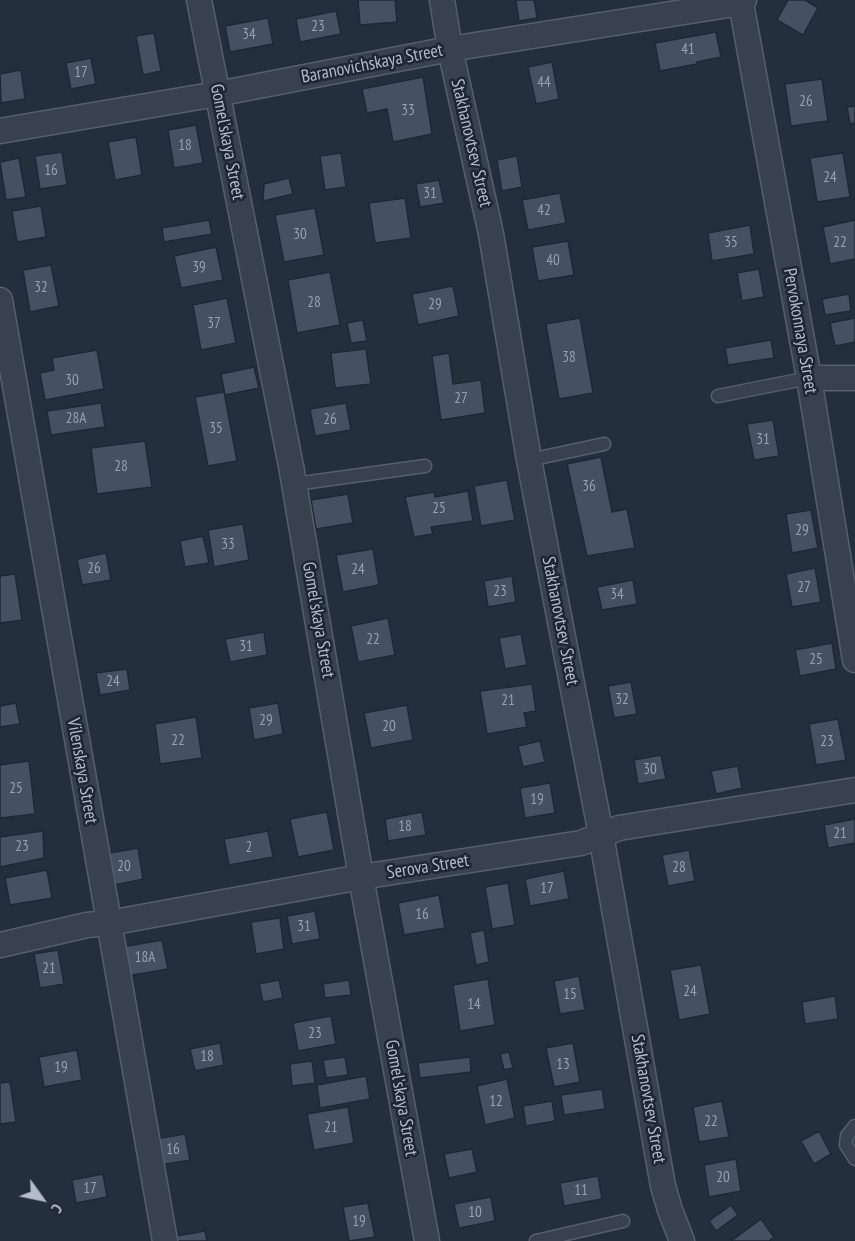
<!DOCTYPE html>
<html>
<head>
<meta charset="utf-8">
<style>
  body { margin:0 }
  #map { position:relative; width:855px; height:1241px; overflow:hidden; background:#242f3e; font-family:"PT Sans Narrow",sans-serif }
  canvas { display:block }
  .north { position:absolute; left:12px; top:1169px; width:60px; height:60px; -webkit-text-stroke:4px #1d2633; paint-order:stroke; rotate:123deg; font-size:16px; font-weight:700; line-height:24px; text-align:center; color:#b4bcc9 }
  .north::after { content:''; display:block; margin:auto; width:21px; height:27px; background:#b4bcc9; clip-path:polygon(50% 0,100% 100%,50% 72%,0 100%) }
</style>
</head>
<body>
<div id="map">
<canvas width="855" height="1241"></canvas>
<div class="north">С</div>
</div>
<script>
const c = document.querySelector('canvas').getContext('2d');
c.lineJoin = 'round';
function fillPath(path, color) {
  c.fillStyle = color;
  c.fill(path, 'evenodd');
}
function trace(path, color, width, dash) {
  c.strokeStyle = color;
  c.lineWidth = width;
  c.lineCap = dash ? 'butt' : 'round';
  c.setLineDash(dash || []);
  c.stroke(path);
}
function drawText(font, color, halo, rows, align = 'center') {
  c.font = font + ' "PT Sans Narrow",sans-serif';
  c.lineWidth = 5;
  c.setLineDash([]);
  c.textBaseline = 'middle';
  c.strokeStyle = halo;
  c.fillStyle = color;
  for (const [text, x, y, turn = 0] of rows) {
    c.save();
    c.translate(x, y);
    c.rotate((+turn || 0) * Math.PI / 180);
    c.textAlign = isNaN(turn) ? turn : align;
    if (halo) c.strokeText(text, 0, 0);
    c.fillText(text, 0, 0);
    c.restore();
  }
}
const building = new Path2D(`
  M358 0H395L397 22 360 25Z
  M516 0H534L537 18 519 21Z
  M788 0H805L818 8 803 35 777 20Z
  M336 11 341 34 300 42 296 19Z
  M268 18 273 44 230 52 225 26Z
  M716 32 721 57 697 62V64L660 71 655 43Z
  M154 33 161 71 143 75 136 36Z
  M91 58 96 84 71 89 66 63Z
  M552 62 559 99 536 104 528 67Z
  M21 70 25 99 1 103 0 74Z
  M423 77 432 134 393 142 387 109 367 113 362 89Z
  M822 79 828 121 791 126 785 84Z
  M855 106V123L850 124 847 107Z
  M196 125 203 163 174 168 168 130Z
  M136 137 142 175 115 180 108 142Z
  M62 152 67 185 40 189 35 156Z
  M341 153 346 187 325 190 320 156Z
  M843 153 850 197 817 202 810 158Z
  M517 156 522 187 502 191 497 160Z
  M19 158 26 197 6 200 0 162Z
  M289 178 293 194 263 201 264 184Z
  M439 180 444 203 420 207 416 184Z
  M560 193 566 223 528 230 522 200Z
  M405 198 411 238 375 243 369 203Z
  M41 206 46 237 17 242 12 211Z
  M315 208 324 255 284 262 275 215Z
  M209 220 212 234 164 242 162 228Z
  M855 220V259L830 264 823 227Z
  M750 225 754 254 712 261 708 233Z
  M568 241 574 275 538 281 532 247Z
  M216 247 223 280 181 288 174 256Z
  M51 265 59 306 30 312 23 270Z
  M759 269 764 297 742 301 737 273Z
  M330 272 340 325 297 333 288 280Z
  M453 286 459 316 418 325 412 294Z
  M849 294 851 311 825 315 822 299Z
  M227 298 236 343 201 350 193 305Z
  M580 318 593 393 559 399 546 324Z
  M855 318V342L835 346 830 323Z
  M363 320 367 341 351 343 347 323Z
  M771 340 774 358 728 365 725 348Z
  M366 349 371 384 335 388 331 353Z
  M97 350 104 389 45 400 40 373 54 370 52 358Z
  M449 353 453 384 481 380 485 413 441 420 432 356Z
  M254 367 259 388 225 395 221 374Z
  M224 392 237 461 208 466 195 397Z
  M101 403 105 427 51 435 47 411Z
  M346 403 351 430 315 436 310 409Z
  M773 420 779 456 754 460 747 424Z
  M145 441 152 487 97 494 91 448Z
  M601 457 612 512 627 509 635 548 587 556 567 464Z
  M507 480 515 520 481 526 474 486Z
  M468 491 473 521 431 527 433 534 414 537 405 497 434 492 435 497Z
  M348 494 353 523 316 529 311 500Z
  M811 510 818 548 792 553 786 514Z
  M243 524 249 560 214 567 208 530Z
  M203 536 209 563 185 567 180 541Z
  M373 549 379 585 343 592 336 555Z
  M106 553 111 580 82 585 77 559Z
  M815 568 821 602 792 607 786 574Z
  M15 574 22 620 0 623V576Z
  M512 576 516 602 488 607 484 581Z
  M633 580 637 604 602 610 597 587Z
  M388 618 395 655 358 662 351 626Z
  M264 632 267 655 230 662 225 639Z
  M521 634 527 665 505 669 499 638Z
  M832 643 836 669 800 676 795 650Z
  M127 669 130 690 100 695 96 673Z
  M631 682 637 714 614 718 608 686Z
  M532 684 536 711 524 713 527 727 487 734 480 691Z
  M16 703 20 724 0 727V706Z
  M278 703 283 734 254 740 249 708Z
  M407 705 413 740 371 748 364 713Z
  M196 717 202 758 160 764 155 724Z
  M838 719 846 760 816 765 809 724Z
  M540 741 545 762 523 767 518 746Z
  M661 755 666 779 638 784 634 760Z
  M29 761 35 814 0 818V765Z
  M738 766 742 788 716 794 711 771Z
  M550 783 555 813 525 818 520 788Z
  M327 812 334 850 298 857 290 819Z
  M422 812 426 835 388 841 385 819Z
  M855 819V843L828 848 824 825Z
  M43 831 44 858 0 867V837Z
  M268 831 273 857 229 865 224 839Z
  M138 848 143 879 110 886 104 854Z
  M689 850 695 881 668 886 662 855Z
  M47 870 52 898 10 905 5 878Z
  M564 871 569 899 530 906 525 879Z
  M508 883 515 925 492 929 485 887Z
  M439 895 445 928 404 935 398 903Z
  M315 911 320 939 292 944 287 916Z
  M280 918 284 949 256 954 251 922Z
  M484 930 489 962 476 965 470 933Z
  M162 940 168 969 127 976 122 947Z
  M58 950 64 984 40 988 34 954Z
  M701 965 710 1014 679 1020 670 970Z
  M579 976 585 1010 560 1014 554 981Z
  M488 979 495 1025 460 1031 453 985Z
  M279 980 283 998 263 1002 259 984Z
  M349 980 351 995 325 998 323 984Z
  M835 996 838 1019 805 1024 802 1002Z
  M331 1016 336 1044 298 1051 293 1023Z
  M220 1043 224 1065 195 1071 190 1049Z
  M573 1043 580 1082 554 1087 546 1048Z
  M77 1050 82 1080 44 1087 39 1057Z
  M509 1052 513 1068 504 1070 500 1054Z
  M345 1057 348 1075 326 1078 323 1060Z
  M470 1057 471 1072 420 1078 418 1063Z
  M312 1061 315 1083 292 1086 290 1064Z
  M366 1076 370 1099 320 1108 317 1085Z
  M507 1079 515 1118 485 1125 477 1086Z
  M10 1082 16 1122 0 1124V1083Z
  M602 1089 605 1109 564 1115 561 1095Z
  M552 1101 555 1121 526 1126 523 1106Z
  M722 1101 729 1137 699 1142 693 1107Z
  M348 1107 354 1143 314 1150 307 1114Z
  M819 1131 831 1154 814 1164 801 1141Z
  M185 1134 190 1160 160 1165 155 1139Z
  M472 1149 477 1172 449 1178 444 1154Z
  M736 1159 741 1191 709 1197 704 1165Z
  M103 1174 107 1197 76 1203 72 1180Z
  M598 1176 602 1199 564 1206 560 1183Z
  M491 1197 495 1221 459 1228 454 1204Z
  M368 1203 375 1237 349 1241 343 1207Z
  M731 1205 738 1215 716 1231 709 1221Z
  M761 1219 774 1237 769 1241H731Z
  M205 1231 207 1241H177V1236Z`);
const service = new Path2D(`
  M718 396 809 378
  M529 460 604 444
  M295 484 425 466
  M855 1126 847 1136 846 1145 855 1159
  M536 1241 623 1221`);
const minor = new Path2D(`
  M199 0 291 466 361 877 427 1241
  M442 0 450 49 491 234 529 460 601 835 663 1186 670 1210 682 1241
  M741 3 809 378 855 660
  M0 131 217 94 450 49 741 3 744 0
  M0 300 165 1241
  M809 378H855
  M0 945 87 925 109 923 361 877 581 843 619 828 855 790`);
const numberNames = [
  ["23",318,27],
  ["34",249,35],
  ["41",688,50],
  ["17",81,73],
  ["44",544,83],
  ["26",806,102],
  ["33",408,111],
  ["18",185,146],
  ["16",51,171],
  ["24",830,178],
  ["31",430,194],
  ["42",544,211],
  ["30",300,235],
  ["35",731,243],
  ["22",840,243],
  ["40",553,261],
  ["39",199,268],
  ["32",41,288],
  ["28",314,303],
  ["29",435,305],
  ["37",214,324],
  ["38",569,358],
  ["30",72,381],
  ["27",461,399],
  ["28А",76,419],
  ["26",330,420],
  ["35",216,429],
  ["31",763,440],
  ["28",121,467],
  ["36",589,487],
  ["25",439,509],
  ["29",802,531],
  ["33",228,545],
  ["26",94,569],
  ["24",358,570],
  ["27",804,588],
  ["23",500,592],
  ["34",617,595],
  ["22",373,640],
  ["31",246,647],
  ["25",816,660],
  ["24",113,682],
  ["32",622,700],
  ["21",508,701],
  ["29",266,721],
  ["20",389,727],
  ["22",178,741],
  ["23",827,742],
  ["30",650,770],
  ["25",16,789],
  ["19",537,800],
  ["18",405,827],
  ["21",840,834],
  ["23",22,847],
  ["2",249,848],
  ["20",124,867],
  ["28",679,868],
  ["17",547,889],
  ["16",422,915],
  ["31",304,927],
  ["18А",145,958],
  ["21",49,969],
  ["24",690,992],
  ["15",570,995],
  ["14",474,1005],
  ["23",315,1034],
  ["18",207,1057],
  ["13",563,1065],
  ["19",61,1068],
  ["12",496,1102],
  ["22",711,1122],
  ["21",331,1128],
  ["16",173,1150],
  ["20",723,1178],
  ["17",90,1189],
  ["11",581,1191],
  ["10",475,1213],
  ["19",359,1222]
];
const streetNames = [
  ["Baranovichskaya Street",372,64,-11],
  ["Gomel'skaya Street",227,142,79],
  ["Stakhanovtsev Street",471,143,77],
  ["Pervokonnaya Street",800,331,80],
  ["Gomel'skaya Street",318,620,80],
  ["Stakhanovtsev Street",560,621,79],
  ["Vilenskaya Street",82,771,80],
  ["Serova Street",428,867,-9],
  ["Gomel'skaya Street",401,1098,80],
  ["Stakhanovtsev Street",648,1099,80]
];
fillPath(building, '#455162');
trace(building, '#1f2835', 1.5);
trace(service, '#565f6c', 15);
trace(minor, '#565f6c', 27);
trace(service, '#38414e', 12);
trace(minor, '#38414e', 24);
drawText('15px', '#98a1af', null, numberNames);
drawText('18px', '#b4bcc9', '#1d2633', streetNames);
</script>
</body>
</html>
